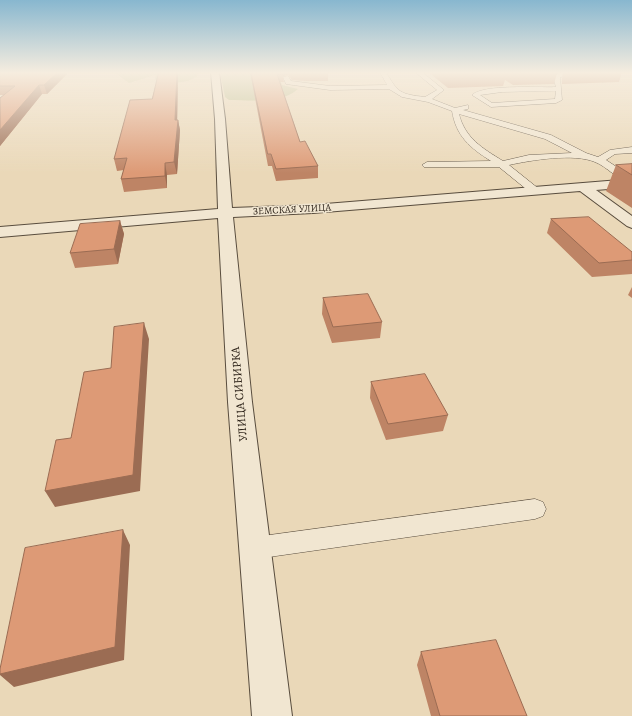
<!DOCTYPE html>
<html>
<head>
<meta charset="utf-8">
<style>
  body { margin:0 }
  canvas { display:block; background:#ead8b8 }
</style>
</head>
<body>
<canvas width="632" height="716"></canvas>
<script>
const c = document.querySelector('canvas').getContext('2d');
c.lineJoin = 'round';
function fillPath(path, color) {
  c.fillStyle = color;
  c.fill(path, 'evenodd');
}
function trace(path, color, width, dash) {
  c.strokeStyle = color;
  c.lineWidth = width;
  c.lineCap = dash ? 'butt' : 'round';
  c.setLineDash(dash || []);
  c.stroke(path);
}
function drawText(font, color, halo, rows, align = 'center') {
  c.font = font + ' Alegreya,serif';
  c.lineWidth = 3;
  c.setLineDash([]);
  c.textBaseline = 'middle';
  c.strokeStyle = halo;
  c.fillStyle = color;
  for (const [text, x, y, turn = 0] of rows) {
    c.save();
    c.translate(x, y);
    c.rotate((+turn || 0) * Math.PI / 180);
    c.textAlign = isNaN(turn) ? turn : align;
    if (halo) c.strokeText(text, 0, 0);
    c.fillText(text, 0, 0);
    c.restore();
  }
}
const green = new Path2D(`
  M116 72H197L198 76 188 81 161 85 156 82 155 75 129 83 115 73Z
  M220 72H254L280 80 282 85 298 89C282 104 250 100 229 100L225 97Z`);
const service = new Path2D(`
  M380 72H386C398 93 400 94 425 97L437 90 415 72H422L444 90 432 99 455 108 468 105V109L463 110 551 135 586 153 598 157 610 150 632 147V153L615 154 606 160 632 177V184C618 181 608 167 595 162 574 153 532 160 509 165L539 189 540 191 539 193H531L499 167H424L422 165 427 162 491 161C470 148 456 136 452 111L428 102 402 97 389 89 330 90 286 84 283 77 288 76 291 81 330 86 387 85ZM459 114 545 139 572 153 529 155 503 161C482 148 465 138 459 114Z
  M615 72 560 77 562 100 556 103 491 107 472 95C484 84 537 88 556 87L553 77 559 73ZM556 91 555 99 492 103 480 95 502 92Z
  M535 499 543 502 546 509 543 516 535 519 255 559 246 556 243 548 246 540 255 537Z`);
const minor = new Path2D(`
  M211 72H219L225 119 232 208 313 205 632 179V187L596 190 632 216V228L627 226 580 191 313 213 233 217 252 402 292 716H252L228 402 218 218 0 237V227L218 209 215 119Z`);
const wall = new Path2D(`
  M0 72H69L47 94H42L0 146V98L4 95H0Z
  M159 72H178L177 120H178L180 130 177 174 167 175V188L124 192 121 179 124 170 117 171 114 159 152 99Z
  M250 72 328 73V81H306L292 80 288 75 283 76 284 82H280L300 142 318 166V178L276 181 272 166H268Z
  M428 72H558L557 73 554 84 513 85 505 80 503 86 448 88Z
  M563 72H622L619 82 562 84V78Z
  M632 164V208L606 191 616 165Z
  M551 219 632 252V274L592 277 547 233Z
  M120 221 124 234 118 264 75 268 70 253Z
  M632 287V298L628 295Z
  M323 298 382 322 380 338 332 343 322 314Z
  M371 382 448 415 443 431 386 440 370 398Z
  M421 652 527 716H431L417 665Z`);
const shadedWall = new Path2D(`
  M58 72H69L47 94 44 85Z
  M177 72H178L177 130 175 120Z
  M282 72H288V75L283 76V74Z
  M39 85 42 94 0 146V130Z
  M178 120 180 130 177 174 174 162Z
  M165 163 167 175V188L165 176Z
  M120 221 124 234 118 264 114 249Z
  M144 323 149 339 140 491 55 507 45 491Z
  M123 530 130 545 124 660 14 687 0 675V674Z`);
const building = new Path2D(`
  M0 72H58L44 85H39L0 130V98L15 86H0Z
  M159 72H177L175 120H178L174 162 165 163V176L121 179 127 158 114 159 130 100 152 99Z
  M251 72H283V74H277L300 142 305 141 318 166 276 169 271 154H268Z
  M299 72H328V73H306Z
  M632 164V175L616 165Z
  M589 217 632 252V260L599 263 551 219Z
  M120 221 114 249 70 253 80 224Z
  M368 294 382 322 333 327 323 298Z
  M144 323 133 475 45 491 56 440 71 438 84 372 111 368 114 327Z
  M425 374 448 415 388 424 371 382Z
  M123 530 115 647 0 674V669L25 548Z
  M496 640 527 716H440L421 652Z`);
const farStreetnames = [
  ["ЗЕМСКАЯ УЛИЦА",292,210,-3]
];
const streetNames = [
  ["УЛИЦА СИБИРКА",240,394,-95]
];
fillPath(green, '#babe8d');
trace(service, '#594d3e', 1);
trace(minor, '#594d3e', 2);
fillPath(service, '#f1e6d1');
fillPath(minor, '#f1e6d1');
fillPath(wall, '#be8465');
fillPath(shadedWall, '#9b6c53');
fillPath(building, '#dd9a76');
trace(building, '#9b6c53', 1);
const sky = c.createLinearGradient(0, 0, 0, 173);
sky.addColorStop(0, '#88b7cf');
sky.addColorStop(0.42, '#f6eddf');
sky.addColorStop(1, '#f6eddf00');
c.fillStyle = sky;
c.fillRect(0, 0, 632, 173);
drawText('10px', '#291f15', '#f1e6d1', farStreetnames);
drawText('12px', '#291f15', '#f1e6d1', streetNames);
</script>
</body>
</html>
